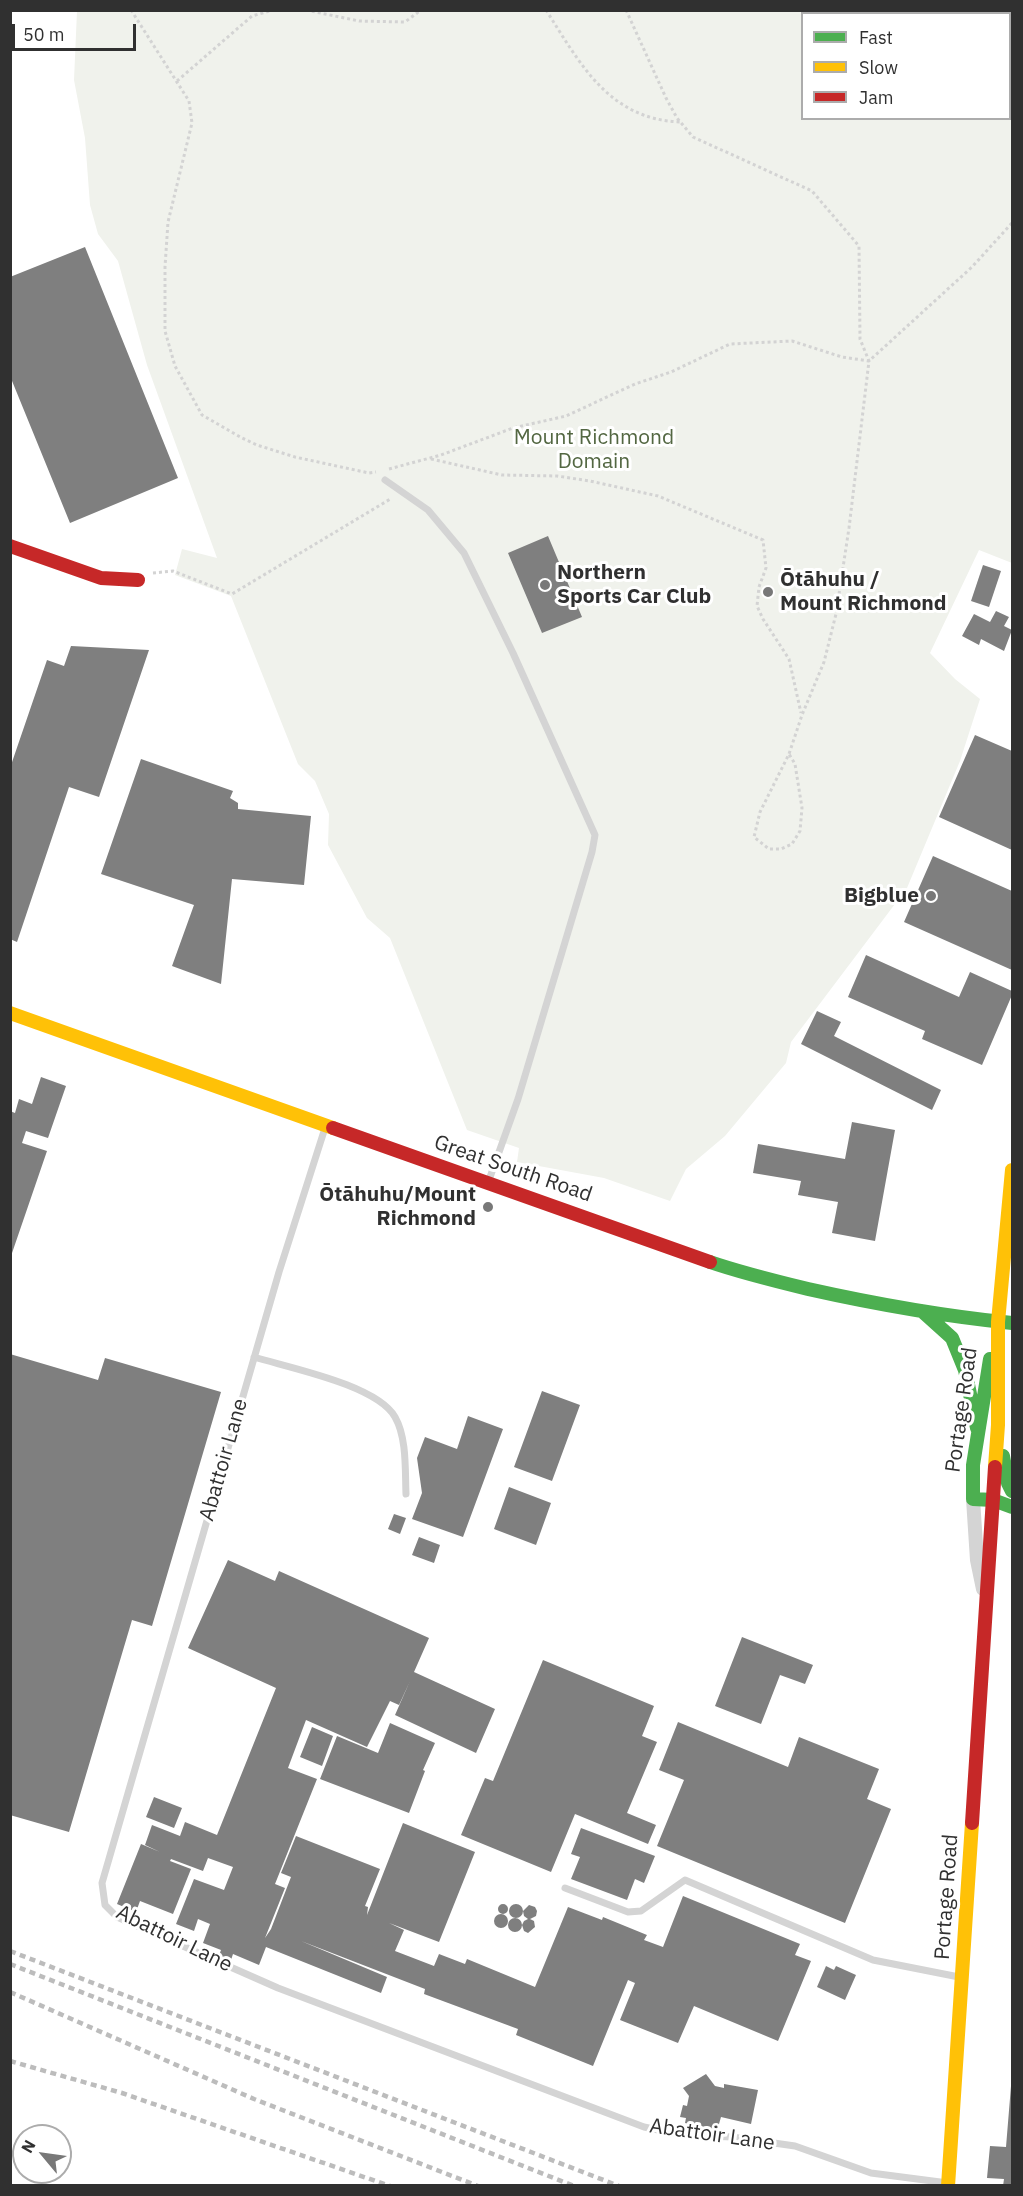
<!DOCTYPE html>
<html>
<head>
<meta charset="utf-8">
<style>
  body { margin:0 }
  #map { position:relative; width:1023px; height:2196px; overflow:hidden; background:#fff; font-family:"IBM Plex Sans",sans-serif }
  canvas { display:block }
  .frame { position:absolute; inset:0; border:12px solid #303030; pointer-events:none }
  .legend { position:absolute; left:801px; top:12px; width:210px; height:108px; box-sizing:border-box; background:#fff; border:2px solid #acacac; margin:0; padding:8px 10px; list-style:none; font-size:18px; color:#303030 }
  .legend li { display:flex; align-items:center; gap:12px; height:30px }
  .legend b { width:30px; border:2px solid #acacac }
  .north { position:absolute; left:12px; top:2124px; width:60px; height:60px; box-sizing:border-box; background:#fff; border:2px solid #acacac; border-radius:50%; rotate:299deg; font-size:16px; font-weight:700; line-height:24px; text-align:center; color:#303030 }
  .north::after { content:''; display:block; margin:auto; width:21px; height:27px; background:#787878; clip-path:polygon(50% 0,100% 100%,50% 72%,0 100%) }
  .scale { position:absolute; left:12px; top:24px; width:124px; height:27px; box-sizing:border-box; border:3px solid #303030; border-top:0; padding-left:8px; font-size:18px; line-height:21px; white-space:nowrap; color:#303030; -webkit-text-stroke:4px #fff; paint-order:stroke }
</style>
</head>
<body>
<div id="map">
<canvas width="1023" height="2196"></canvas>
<div class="frame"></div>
<ul class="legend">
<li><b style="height:8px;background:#4caf50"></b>Fast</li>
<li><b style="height:8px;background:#ffc107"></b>Slow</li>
<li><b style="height:8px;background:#c62828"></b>Jam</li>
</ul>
<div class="north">N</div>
<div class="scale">50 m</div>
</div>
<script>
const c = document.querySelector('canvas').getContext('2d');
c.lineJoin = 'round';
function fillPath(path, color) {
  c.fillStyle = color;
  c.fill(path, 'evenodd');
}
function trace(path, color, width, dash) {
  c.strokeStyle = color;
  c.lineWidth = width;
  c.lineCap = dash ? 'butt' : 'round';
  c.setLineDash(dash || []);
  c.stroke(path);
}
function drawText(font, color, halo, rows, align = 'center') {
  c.font = font + ' "IBM Plex Sans",sans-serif';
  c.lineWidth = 6;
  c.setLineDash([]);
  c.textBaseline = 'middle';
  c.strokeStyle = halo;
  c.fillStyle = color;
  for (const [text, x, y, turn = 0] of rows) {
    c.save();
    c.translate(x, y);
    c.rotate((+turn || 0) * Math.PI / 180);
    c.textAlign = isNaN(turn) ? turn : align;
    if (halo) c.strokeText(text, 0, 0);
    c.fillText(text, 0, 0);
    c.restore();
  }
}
const green = new Path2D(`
  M77 11H1012V563L979 550 930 653 955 679 980 699 960 761 907 888 791 1042 786 1063 725 1136 686 1169 670 1201 604 1178 517 1162 519 1148 467 1130 390 938 367 918 328 845 329 814 315 781 298 764 231 596 175 575 182 549 217 558 147 365 118 261 98 234 90 205 85 138 74 80ZM802 14H1010V118H802Z`);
const building = new Path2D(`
  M85 247 178 478 70 523 10 376V277Z
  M548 536 582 617 542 633 508 553Z
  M983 565 1001 571 989 607 971 601Z
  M996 611 1009 617 1004 626 1012 630 1004 651 981 639 979 645 962 636 974 614 990 622Z
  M71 646 149 650 99 797 69 787 17 942 10 939V768L47 660 64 666Z
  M975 735 1012 751V850L939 817Z
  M141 759 233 791 230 798 238 803V809L311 816 304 885 232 879 221 984 172 966 194 905 101 874Z
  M933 856 1012 891V970L904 922Z
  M866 955 959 997 970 972 1012 991V995L982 1065 922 1039 925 1031 848 997Z
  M817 1011 841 1022 834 1036 941 1090 932 1110 801 1044Z
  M41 1077 66 1086 48 1138 26 1131 22 1143 47 1151 11 1256 10 1111 15 1113 19 1099 32 1104Z
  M852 1122 895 1130 875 1241 832 1233 838 1202 798 1195 801 1181 753 1173 758 1144 845 1159Z
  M10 1354 98 1380 105 1358 221 1392 152 1626 132 1620 69 1832 10 1815Z
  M542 1391 580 1405 552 1481 514 1467Z
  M468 1416 503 1429 463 1537 412 1519 422 1493 417 1458 425 1437 457 1449Z
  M509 1487 551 1503 536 1545 494 1529Z
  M394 1514 406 1518 400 1534 388 1529Z
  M419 1537 440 1545 434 1563 412 1555Z
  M228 1560 275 1581 279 1571 429 1638 414 1672 495 1709 476 1753 395 1715 410 1681 399 1705 390 1701 367 1747 306 1720 288 1768 317 1779 275 1884 285 1888 265 1938 271 1929 291 1877 281 1873 296 1836 380 1869 365 1906 368 1907 367 1915 403 1823 475 1852 439 1942 389 1923 404 1930 395 1951 434 1966 439 1954 465 1964 467 1959 535 1987 568 1907 602 1920 603 1917 647 1935 644 1940 663 1947 683 1896 800 1944 795 1955 811 1961 778 2041 694 2006 678 2043 620 2020 635 1983 628 1980 593 2066 516 2035 518 2029 424 1994 425 1989 301 1941 387 1977 381 1993 266 1947 259 1965 233 1954 230 1963 218 1958 221 1950 203 1943 210 1924 198 1919 194 1931 176 1924 194 1879 224 1890 233 1867 208 1858 203 1871 171 1859 170 1861 191 1869 173 1914 140 1901 136 1912 117 1904 141 1844 160 1852 145 1845 152 1825 180 1836 185 1822 217 1835 276 1688 188 1648Z
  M742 1637 813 1665 805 1684 780 1675 761 1724 715 1706Z
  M543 1660 654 1706 642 1736 657 1742 627 1813 656 1825 648 1844 575 1814 551 1872 461 1835 485 1778 493 1781Z
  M678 1722 788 1767 799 1737 879 1769 867 1799 891 1809 845 1923 657 1846 684 1780 659 1770Z
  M390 1723 435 1743 423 1770 425 1771 409 1813 320 1779 337 1736 378 1753Z
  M312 1727 333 1736 322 1766 300 1757Z
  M154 1797 182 1808 174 1828 146 1817Z
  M581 1828 655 1856 644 1883 635 1879 627 1900 571 1879 580 1857 571 1854Z
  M498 1909a5 5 0 1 1 10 0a5 5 0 1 1-10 0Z
  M509 1911a7 7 0 1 1 14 0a7 7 0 1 1-14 0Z
  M529 1905 535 1907 537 1911 536 1916 530 1919 534 1921 535 1927 528 1933 524 1931 522 1925 524 1921 528 1919 524 1916 523 1911Z
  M494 1921a7 7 0 1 1 14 0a7 7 0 1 1-14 0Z
  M508 1925a7 7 0 1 1 14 0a7 7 0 1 1-14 0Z
  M826 1966 834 1970 836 1966 856 1975 845 2000 817 1987Z
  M706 2074 715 2086 724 2088V2084L758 2090 751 2124 721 2117 717 2131 685 2123 686 2118 680 2117 683 2105 687 2106 689 2096 683 2088Z
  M1011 2086H1012V2186H1003L1004 2179 987 2178 990 2146 1006 2147Z`);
const path = new Path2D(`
  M131 10 189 101 192 123 168 222 165 267V331L175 366 202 415 242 438 257 445 295 457 369 473 376 472
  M306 10 359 21 405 22 421 10
  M546 10C581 65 609 119 680 122
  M626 10 666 98 677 118 693 137 812 191 859 246 860 339 869 361 849 528 836 614 824 662 802 715 789 754 760 812 754 837 769 849H781L792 844 800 831 802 808 795 764 789 754
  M177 81 252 16 273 10
  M431 459 502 475 557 476 590 481 658 496 763 540 766 568 759 587 757 606 763 619 789 659 801 713
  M389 469 441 455 513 428 566 416 635 384 671 372 730 344 792 341 842 357 869 361 972 267 1012 223
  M153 573 173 571 232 594 392 498`);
const lane = new Path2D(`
  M385 480 428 510 464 553 513 653 595 835 592 852 518 1099 489 1180
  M325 1128 279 1272 102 1883 105 1905 117 1917 278 1988 644 2127 682 2135 732 2137 795 2146 871 2173 948 2183
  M254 1357C290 1368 377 1385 395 1417 407 1438 405 1470 406 1494
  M565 1888 628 1912 641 1911 685 1880 873 1960 959 1977`);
const street = new Path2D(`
  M973 1499 977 1560 983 1589`);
const fast = new Path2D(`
  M710 1262C742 1273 775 1281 808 1289 875 1304 943 1316 1012 1323
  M922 1311 952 1338 965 1370 977 1428
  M990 1359 973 1465V1499L993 1500 1012 1507
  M1003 1456 1008 1483 1012 1491`);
const slow = new Path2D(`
  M10 1013 333 1128
  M995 1467 998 1425V1322L1012 1170
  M948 2186 972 1823`);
const jam = new Path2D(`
  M10 546 101 578 138 580
  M333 1128 710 1262
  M972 1823 995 1467`);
const rail = new Path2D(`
  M10 1951 619 2186
  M10 1964 574 2186
  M10 1992 254 2099 478 2186
  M10 2061 122 2093 390 2186`);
const markers = [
  [545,585,6,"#787878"],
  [768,592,6,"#787878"],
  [931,896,6,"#787878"],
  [488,1207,6,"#787878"]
];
const parkNames = [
  ["Mount Richmond",594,438],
  ["Domain",594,462]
];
const poiNames = [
  ["Northern",557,573],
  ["Sports Car Club",557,597],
  ["Ōtāhuhu /",780,580],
  ["Mount Richmond",780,604],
  ["Bigblue",919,896,"right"],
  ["Ōtāhuhu/Mount",476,1195,"right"],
  ["Richmond",476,1219,"right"]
];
const streetNames = [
  ["Great South Road",513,1169,19],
  ["Portage Road",962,1410,-82],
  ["Abattoir Lane",224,1460,-74],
  ["Portage Road",947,1897,-86],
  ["Abattoir Lane",174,1939,26],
  ["Abattoir Lane",712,2135,8]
];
fillPath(green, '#f0f2ec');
fillPath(building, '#7f7f7f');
trace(path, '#d3d3d3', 3, [3, 3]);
trace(lane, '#d4d4d4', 7);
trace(street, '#d4d4d4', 14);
trace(fast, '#4caf50', 14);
trace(slow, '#ffc107', 14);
trace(jam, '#c62828', 14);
trace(rail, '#bcbcbc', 4.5, [6, 4.5]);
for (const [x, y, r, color] of markers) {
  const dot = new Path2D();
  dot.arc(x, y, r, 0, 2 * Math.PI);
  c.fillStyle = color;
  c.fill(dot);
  trace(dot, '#fff', 2);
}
drawText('21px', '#536742', '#fff', parkNames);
drawText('bold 21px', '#303030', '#fff', poiNames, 'left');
drawText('21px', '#303030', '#fff', streetNames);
</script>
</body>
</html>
